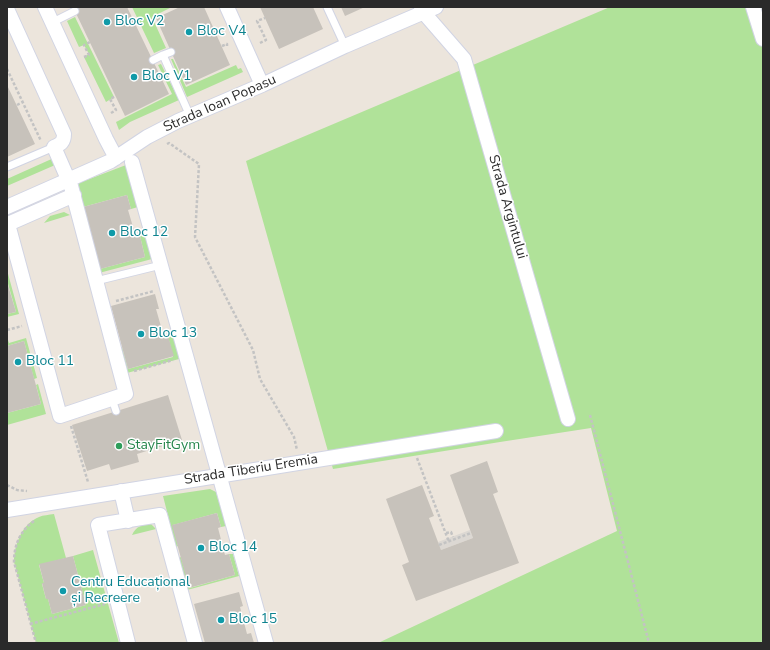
<!DOCTYPE html>
<html>
<head>
<meta charset="utf-8">
<style>
  body { margin:0 }
  #map { position:relative; width:770px; height:650px; overflow:hidden; background:#ece5dc; font-family:"Nunito Sans",sans-serif }
  canvas { display:block }
  .frame { position:absolute; inset:0; border:8px solid #2a2a2a; pointer-events:none }
</style>
</head>
<body>
<div id="map">
<canvas width="770" height="650"></canvas>
<div class="frame"></div>
</div>
<script>
const c = document.querySelector('canvas').getContext('2d');
c.lineJoin = 'round';
function fillPath(path, color) {
  c.fillStyle = color;
  c.fill(path, 'evenodd');
}
function trace(path, color, width, dash) {
  c.strokeStyle = color;
  c.lineWidth = width;
  c.lineCap = dash ? 'butt' : 'round';
  c.setLineDash(dash || []);
  c.stroke(path);
}
function drawText(font, color, halo, rows, align = 'center') {
  c.font = font + ' "Nunito Sans",sans-serif';
  c.lineWidth = 3;
  c.setLineDash([]);
  c.textBaseline = 'middle';
  c.strokeStyle = halo;
  c.fillStyle = color;
  for (const [text, x, y, turn = 0] of rows) {
    c.save();
    c.translate(x, y);
    c.rotate((+turn || 0) * Math.PI / 180);
    c.textAlign = isNaN(turn) ? turn : align;
    if (halo) c.strokeText(text, 0, 0);
    c.fillText(text, 0, 0);
    c.restore();
  }
}
const green = new Path2D(`
  M132 7H172L152 17 166 48 154 53Z
  M610 7H763V643H378L617 531 591 428 500 442 333 469 246 161Z
  M75 17 114 97 106 102 84 57 89 54 84 45 79 47 67 21Z
  M171 59H173L186 87 236 65 238 69 241 68 243 72 187 97Z
  M161 64 179 100 130 122 119 130 116 122 172 94 158 65Z
  M56 157 62 162 7 186V179Z
  M126 165 138 207 131 209 127 195 83 207 77 192 79 183Z
  M64 212 70 215 44 223 50 216Z
  M146 235 152 259 99 273 100 269 145 257 140 236Z
  M7 270 19 314 7 317V314L16 312 7 280Z
  M173 334 179 359 127 373 120 348 122 347 128 369 173 357 168 336Z
  M7 337 9 343 26 338 37 378 34 379 24 341 7 346Z
  M38 384 46 414 7 425V413L41 404 36 385Z
  M210 489 216 492 226 526 221 527 217 513 173 525 178 546 176 547 163 496Z
  M54 514 66 558 39 565 44 583 42 584 46 599H48L52 614 86 605 73 556 93 550 119 643H36L14 562C14 545 22 524 39 517 43 515 49 515 54 514Z
  M151 524 156 529 132 535C136 526 142 525 151 524Z
  M229 554H233L239 576 187 590 179 558 181 557 190 588 235 575Z`);
const plaza = new Path2D(`
  M470 530 473 538 441 550 438 542Z`);
const building = new Path2D(`
  M73 7H127L169 94 125 116Z
  M180 7H204L230 65 186 85 156 18Z
  M260 7H313L323 29 279 49Z
  M341 7H365L345 16Z
  M7 85 35 144 7 157Z
  M127 195 131 209 128 210 136 237 140 236 145 257 100 269 83 207Z
  M7 282 16 312 7 314Z
  M155 294 159 309H156L164 337 168 336 174 356 128 369 111 306Z
  M24 341 41 404 7 413V346Z
  M168 395 182 440 137 454 139 462 111 470 109 464 87 471 72 425Z
  M487 461 498 492 493 494 519 563 416 601 402 565 409 562 386 499 422 485 434 516 429 518 441 550 473 538 450 475Z
  M217 513 221 527 218 528 225 555 229 554 235 575 189 588 172 525Z
  M73 556 86 605 52 614 48 599H46L42 583H44L39 564Z
  M239 592 243 606 240 607 247 634 251 633 254 643H205L194 604Z`);
const path = new Path2D(`
  M260 43 266 40 257 21 265 18
  M222 46 227 44V46
  M84 57 89 55 84 45 90 42
  M7 69 41 141
  M17 105 23 102
  M111 113 116 110 110 99 116 96
  M167 144 169 143 199 164 195 237 253 350 260 379 294 437 297 450
  M116 301 154 291
  M7 330 22 326
  M134 371 173 360
  M590 415 649 643
  M71 426 88 482
  M417 458 449 542
  M7 485 17 490 27 491
  M34 521C20 531 14 545 14 562L36 643
  M446 533 451 532 453 537
  M439 545 471 533
  M30 624 105 604`);
const lane = new Path2D(`
  M327 7 345 46
  M53 22 75 11
  M171 52 163 55 190 116
  M153 60 163 55
  M7 167 54 147
  M96 281 161 265
  M112 399 116 411`);
const street = new Path2D(`
  M45 7 106 139 116 158
  M227 7 262 85
  M421 7 424 13 464 59 568 419
  M753 7 763 39
  M7 9 64 134C64 142 61 144 54 147L71 186 126 394 60 416 8 224 74 195
  M132 162 266 643
  M7 207 111 161 147 137 178 121 262 85 345 46 436 7
  M121 491 128 521
  M7 510 496 431
  M128 643 98 525 160 515 195 643`);
const markers = [
  [107,22,4,"#0f9aa8"],
  [189,32,4,"#0f9aa8"],
  [134,77,4,"#0f9aa8"],
  [112,233,4,"#0f9aa8"],
  [141,334,4,"#0f9aa8"],
  [18,362,4,"#0f9aa8"],
  [119,446,4,"#2e9e5b"],
  [201,548,4,"#0f9aa8"],
  [63,591,4,"#0f9aa8"],
  [221,620,4,"#0f9aa8"]
];
const cultureNames = [
  ["Bloc V2",115,22],
  ["Bloc V4",197,32],
  ["Bloc V1",142,77],
  ["Bloc 12",120,233],
  ["Bloc 13",149,334],
  ["Bloc 11",26,362],
  ["Bloc 14",209,548],
  ["Centru Educațional",71,583],
  ["și Recreere",71,599],
  ["Bloc 15",229,620]
];
const streetNames = [
  ["Strada Ioan Popasu",220,104,-24],
  ["Strada Argintului",507,207,74],
  ["Strada Tiberiu Eremia",251,470,-9]
];
const leisureNames = [
  ["StayFitGym",127,446]
];
fillPath(green, '#b0e299');
fillPath(plaza, '#dcd8d3');
fillPath(building, '#c7c2bb');
trace(lane, '#d1d4e3', 9);
trace(street, '#d1d4e3', 16);
trace(path, '#c3c3c3', 2.5, [3, 2]);
trace(lane, '#fff', 7);
trace(street, '#fff', 14);
for (const [x, y, r, color] of markers) {
  const dot = new Path2D();
  dot.arc(x, y, r, 0, 2 * Math.PI);
  c.fillStyle = color;
  c.fill(dot);
  trace(dot, '#fff', 1.5);
}
drawText('14px', '#0d838f', '#fff', cultureNames, 'left');
drawText('14px', '#2a2a2a', '#fff', streetNames);
drawText('14px', '#27864d', '#fff', leisureNames, 'left');
</script>
</body>
</html>
